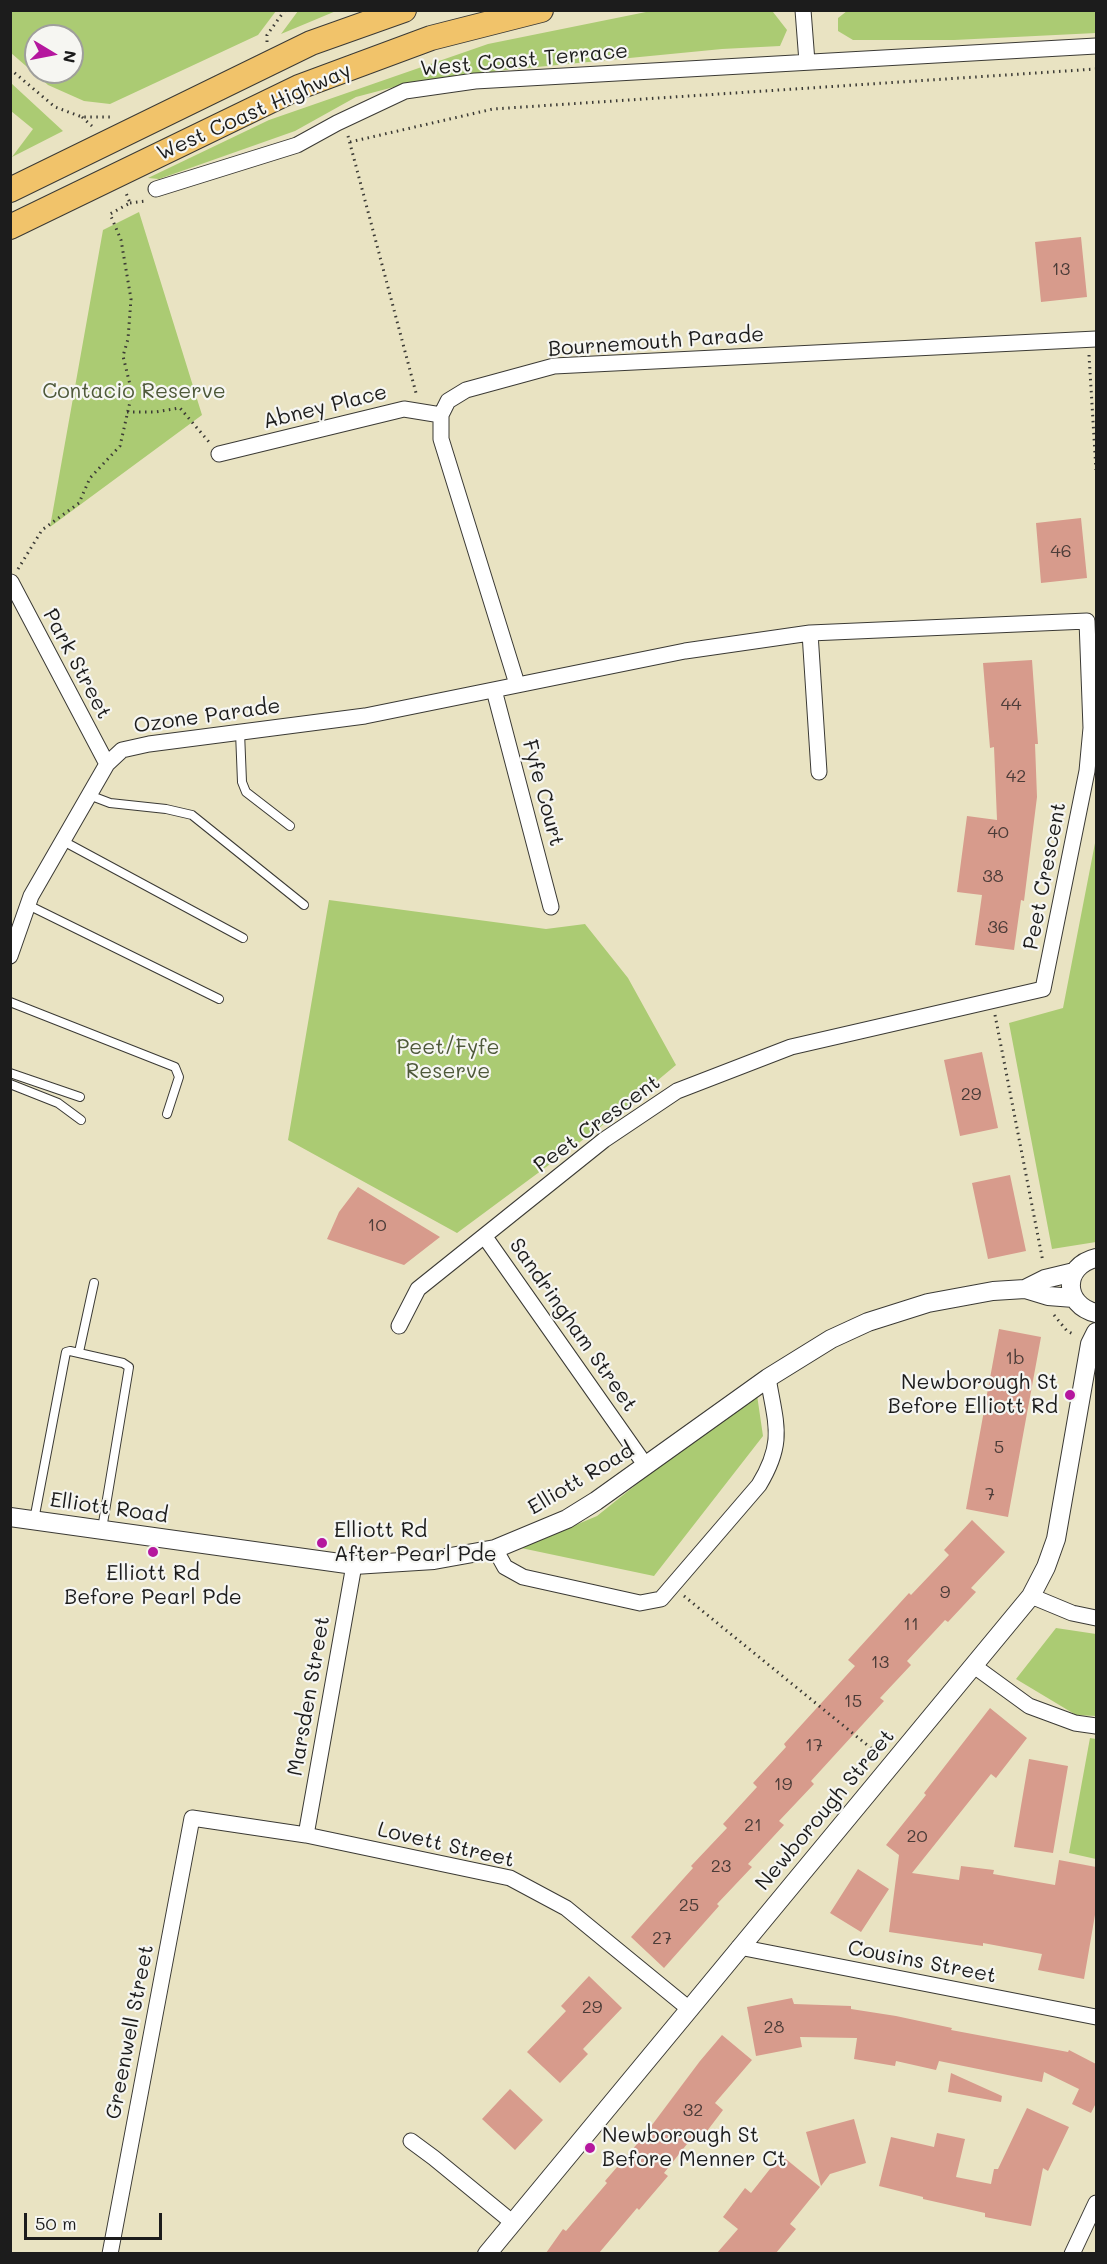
<!DOCTYPE html>
<html>
<head>
<meta charset="utf-8">
<style>
  body { margin:0 }
  #map { position:relative; width:1107px; height:2264px; overflow:hidden; background:#e9e3c2; font-family:Mali,sans-serif }
  canvas { display:block }
  .frame { position:absolute; inset:0; border:12px solid #1c1c1c; pointer-events:none }
  .north { position:absolute; left:24px; top:24px; width:60px; height:60px; box-sizing:border-box; background:#f6f6f2; border:2px solid #9f9f9c; border-radius:50%; rotate:100deg; font-size:16px; font-weight:700; line-height:24px; text-align:center; color:#1c1c1c }
  .north::after { content:''; display:block; margin:auto; width:21px; height:27px; background:#b5179e; clip-path:polygon(50% 0,100% 100%,50% 72%,0 100%) }
  .scale { position:absolute; left:24px; top:2213px; width:138px; height:27px; box-sizing:border-box; border:3px solid #1c1c1c; border-top:0; padding-left:8px; font-size:18px; line-height:21px; white-space:nowrap; color:#1c1c1c; -webkit-text-stroke:4px #f6f6f2; paint-order:stroke }
</style>
</head>
<body>
<div id="map">
<canvas width="1107" height="2264"></canvas>
<div class="frame"></div>
<div class="north">N</div>
<div class="scale">50 m</div>
</div>
<script>
const c = document.querySelector('canvas').getContext('2d');
c.lineJoin = 'round';
function fillPath(path, color) {
  c.fillStyle = color;
  c.fill(path, 'evenodd');
}
function trace(path, color, width, dash) {
  c.strokeStyle = color;
  c.lineWidth = width;
  c.lineCap = dash ? 'butt' : 'round';
  c.setLineDash(dash || []);
  c.stroke(path);
}
function drawText(font, color, halo, rows, align = 'center') {
  c.font = font + ' Mali,sans-serif';
  c.lineWidth = 4.5;
  c.setLineDash([]);
  c.textBaseline = 'middle';
  c.strokeStyle = halo;
  c.fillStyle = color;
  for (const [text, x, y, turn = 0] of rows) {
    c.save();
    c.translate(x, y);
    c.rotate((+turn || 0) * Math.PI / 180);
    c.textAlign = isNaN(turn) ? turn : align;
    if (halo) c.strokeText(text, 0, 0);
    c.fillText(text, 0, 0);
    c.restore();
  }
}
const green = new Path2D(`
  M10 11 11 10 276 11 258 35 110 104 84 101 48 85 11 53ZM36 36H72V72H36Z
  M298 11V10L336 11 281 34Z
  M847 11H1096V33L954 40H853L838 31V18Z
  M646 12H773L787 30 780 46 722 49 506 70 409 83 356 97 295 131 159 179 148 178 269 120 488 44Z
  M11 83 63 131 12 157 33 129 11 111Z
  M139 212 202 415 50 527 103 230Z
  M1096 838V1242L1052 1249 1009 1023 1063 1008Z
  M329 900 546 929 585 924 628 978 676 1065 615 1116 457 1233 288 1140Z
  M757 1395 763 1436 654 1576 521 1548 597 1516 658 1467Z
  M1056 1628 1096 1634V1716L1076 1715 1016 1679Z
  M1090 1738 1096 1739V1859L1069 1853Z`);
const building = new Path2D(`
  M1081 237 1087 297 1041 302 1035 242Z
  M1081 518 1087 578 1041 583 1036 523Z
  M1032 660 1038 744H1035L1037 797 1024 901 1021 900 1014 950 975 945 982 895 957 892 967 816 997 820 994 747 990 748 983 663Z
  M982 1052 998 1128 960 1136 944 1060Z
  M1010 1175 1026 1251 988 1259 972 1183Z
  M358 1187 440 1237 404 1265 327 1239 339 1212Z
  M999 1329 1041 1337 1008 1517 966 1509Z
  M972 1520 1005 1552 971 1588 976 1592 948 1622 945 1620 907 1661 911 1665 880 1698 884 1701 811 1781 814 1784 779 1821 784 1825 748 1864 752 1867 717 1904 719 1906 664 1968 631 1937 693 1868 691 1866 727 1828 723 1824 757 1787 753 1783 786 1747 784 1744 855 1666 848 1660 909 1593 911 1595 949 1555 944 1550Z
  M990 1708 1027 1738 996 1778 991 1774 912 1873 959 1880 961 1866 994 1870 993 1874 1055 1885 1059 1860 1096 1867V1909L1084 1979 1038 1970 1042 1954 983 1943V1946L889 1932 899 1855 886 1845 926 1795 924 1793Z
  M1029 1759 1068 1766 1053 1853 1014 1847Z
  M858 1869 889 1889 861 1932 830 1913Z
  M589 1976 622 2008 583 2049 588 2054 560 2083 527 2052 566 2011 561 2006Z
  M792 1998 794 2004 851 2006V2009L896 2016 952 2028 951 2030 1068 2052 1069 2050 1096 2064V2103L1091 2113 1072 2104 1079 2089 1044 2072 1042 2082 939 2061 936 2070 896 2061 895 2066 854 2059 857 2038 800 2037 802 2047 756 2056 747 2007Z
  M722 2035 752 2060 715 2103 723 2110 701 2139 695 2134 664 2173 668 2176 639 2210 637 2208 599 2253H546L563 2229 566 2231 607 2183 605 2181 643 2137 700 2061Z
  M951 2073 1002 2096 1001 2102 948 2092Z
  M510 2089 543 2120 515 2150 482 2119Z
  M1027 2108 1069 2127 1048 2171 1043 2168 1031 2226 985 2217V2213L923 2199V2197L879 2186 891 2137 934 2147 937 2133 965 2139 956 2177 991 2184 994 2169H998Z
  M854 2119 866 2163 830 2174 821 2186 806 2132Z
  M781 2155 820 2187 790 2224 796 2229 776 2253H717L738 2229 723 2217 745 2188 751 2193Z`);
const path = new Path2D(`
  M267 42V35L285 10
  M10 69 55 107 82 117H110
  M82 117 92 126
  M348 136 416 393
  M350 142 493 109 1096 69
  M130 203 146 201
  M1089 355 1096 470
  M127 412H155L180 408 209 442
  M18 569 42 530 79 503 90 478 120 446 132 393 123 356 128 339 131 299 121 240 110 214 130 203 126 193
  M995 1015 1043 1262
  M1054 1315 1067 1331 1075 1335
  M684 1596 877 1753`);
const service = new Path2D(`
  M240 732 242 782 246 792 290 826
  M89 795 110 803 166 809 192 815 304 905
  M63 841 243 938
  M28 905 219 999
  M10 1002 175 1067 179 1077 167 1114
  M10 1073 80 1097
  M10 1084 58 1103 81 1120
  M79 1352 94 1283
  M34 1520 66 1352 70 1351 123 1363 129 1367 102 1529`);
const minor = new Path2D(`
  M803 10 807 62
  M156 189 297 145 337 123 405 91 475 81 1096 46
  M219 454 404 409 441 415
  M11 582 107 764
  M810 633 819 772
  M517 684 441 439V415L448 401 466 390 554 366 1096 339
  M494 690 551 907
  M10 956 31 896 107 764 122 750 149 744 365 716 685 651 810 633 1087 621 1091 728 1087 771 1043 989 791 1047 677 1091 604 1140 418 1289 399 1326
  M485 1237 646 1466
  M495 1549 505 1567 523 1577 640 1603 661 1599 759 1485C785 1442 776 1425 768 1378
  M1031 1596 1072 1613 1096 1618
  M974 1666 1029 1706 1075 1723 1096 1726
  M306 1835 354 1565
  M739 1947 1096 2017
  M411 2141 434 2158 512 2222
  M110 2254 192 1818 306 1835 510 1878 566 1908 688 2008
  M1072 2254 1096 2203`);
const tertiary = new Path2D(`
  M1096 1258C1062 1266 1063 1305 1096 1313
  M1025 1289 1045 1279 1074 1272
  M10 1517 354 1565 434 1560 495 1549 567 1519 596 1501 768 1378 831 1339 868 1322 928 1303 993 1291 1025 1289 1048 1296 1074 1298
  M487 2254 1031 1596 1046 1567 1056 1539 1090 1344 1096 1332`);
const trunk = new Path2D(`
  M10 190 311 43 404 10
  M10 227 299 87 431 38 541 10`);
const markers = [
  [1070,1395,6,"#b5179e"],
  [322,1543,6,"#b5179e"],
  [153,1552,6,"#b5179e"],
  [590,2148,6,"#b5179e"]
];
const numberNames = [
  ["13",1061,269],
  ["46",1061,551],
  ["44",1011,704],
  ["42",1016,776],
  ["40",998,832],
  ["38",993,876],
  ["36",998,927],
  ["29",971,1094],
  ["10",377,1225],
  ["1b",1015,1358],
  ["5",999,1447],
  ["7",990,1494],
  ["9",945,1592],
  ["11",911,1624],
  ["13",880,1662],
  ["15",853,1701],
  ["17",814,1745],
  ["19",783,1784],
  ["21",753,1825],
  ["20",917,1836],
  ["23",721,1866],
  ["25",689,1905],
  ["27",662,1938],
  ["29",592,2007],
  ["28",774,2027],
  ["32",693,2110]
];
const streetNames = [
  ["West Coast Terrace",524,60,-5],
  ["West Coast Highway",254,112,-24],
  ["Bournemouth Parade",656,342,-4],
  ["Abney Place",325,407,-14],
  ["Park Street",77,664,62],
  ["Ozone Parade",207,716,-8],
  ["Fyfe Court",543,793,75],
  ["Peet Crescent",1045,876,-79],
  ["Peet Crescent",597,1124,-36],
  ["Sandringham Street",573,1325,55],
  ["Elliott Road",581,1479,-31],
  ["Elliott Road",109,1508,8],
  ["Marsden Street",309,1696,-80],
  ["Newborough Street",825,1810,-50],
  ["Lovett Street",446,1845,13],
  ["Cousins Street",922,1962,11],
  ["Greenwell Street",130,2032,-79]
];
const parkNames = [
  ["Contacio Reserve",134,392],
  ["Peet/Fyfe",448,1048],
  ["Reserve",448,1072]
];
const poiNames = [
  ["Newborough St",1058,1383,"right"],
  ["Before Elliott Rd",1058,1407,"right"],
  ["Elliott Rd",334,1531],
  ["After Pearl Pde",334,1555],
  ["Elliott Rd",153,1574,"center"],
  ["Before Pearl Pde",153,1598,"center"],
  ["Newborough St",602,2136],
  ["Before Menner Ct",602,2160]
];
fillPath(green, '#abcb73');
fillPath(building, '#d79b8c');
trace(service, '#3b3a35', 10);
trace(minor, '#3b3a35', 17);
trace(tertiary, '#3b3a35', 20);
trace(trunk, '#3b3a35', 26);
trace(path, '#3b3a35', 3, [1.5, 4.5]);
trace(service, '#fff', 8);
trace(minor, '#fff', 15);
trace(tertiary, '#fff', 18);
trace(trunk, '#f1c36a', 24);
for (const [x, y, r, color] of markers) {
  const dot = new Path2D();
  dot.arc(x, y, r, 0, 2 * Math.PI);
  c.fillStyle = color;
  c.fill(dot);
  trace(dot, '#f6f6f2', 2);
}
drawText('18px', '#4b3c38', null, numberNames);
drawText('21px', '#1c1c1c', '#f6f6f2', streetNames);
drawText('21px', '#4e593a', '#f6f6f2', parkNames);
drawText('21px', '#1c1c1c', '#f6f6f2', poiNames, 'left');
</script>
</body>
</html>
